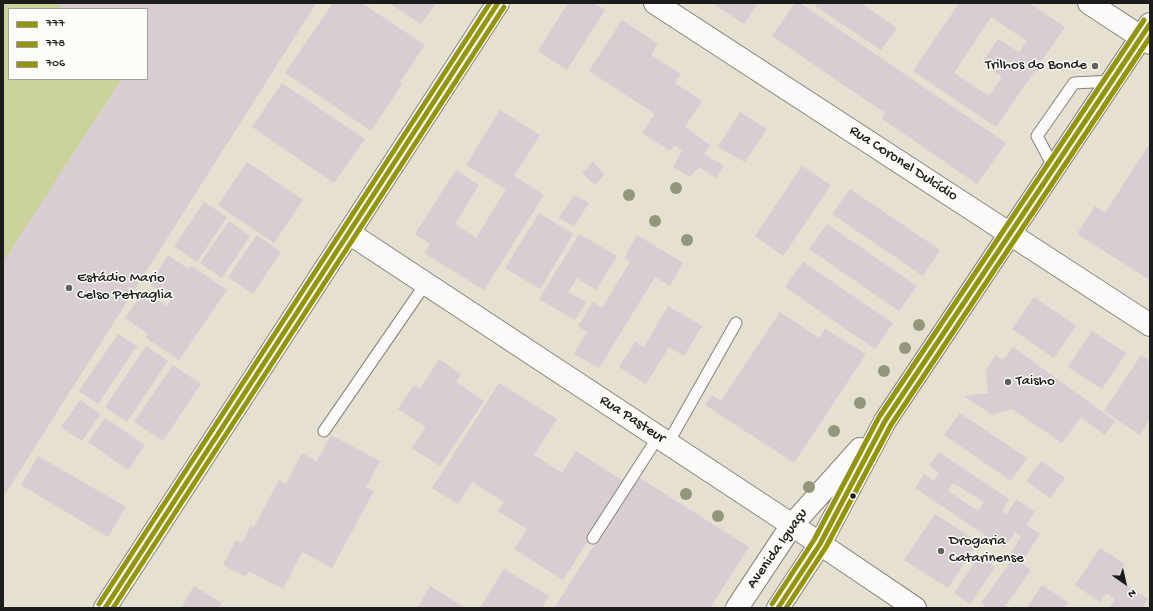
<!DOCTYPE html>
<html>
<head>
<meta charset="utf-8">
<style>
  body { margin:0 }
  #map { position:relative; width:1153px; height:611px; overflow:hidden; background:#e5e0cf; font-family:"Gochi Hand",sans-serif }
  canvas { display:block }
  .frame { position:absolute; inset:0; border:4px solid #1c1c1c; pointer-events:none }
  .legend { position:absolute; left:8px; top:8px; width:140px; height:72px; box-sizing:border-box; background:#fdfcf7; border:1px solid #a3a29f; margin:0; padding:5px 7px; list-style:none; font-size:12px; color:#1c1c1c }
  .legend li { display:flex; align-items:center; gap:8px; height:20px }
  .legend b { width:20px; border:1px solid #a3a29f }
  .north { position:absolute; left:1105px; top:563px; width:40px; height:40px; -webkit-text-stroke:3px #fdfcf7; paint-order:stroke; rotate:146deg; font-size:11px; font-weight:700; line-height:16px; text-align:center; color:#1c1c1c }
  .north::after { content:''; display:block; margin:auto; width:14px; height:18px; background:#1c1c1c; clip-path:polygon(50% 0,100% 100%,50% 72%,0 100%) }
</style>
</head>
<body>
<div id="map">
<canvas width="1153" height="611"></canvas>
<div class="frame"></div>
<ul class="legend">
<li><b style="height:5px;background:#95950b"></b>777</li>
<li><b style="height:5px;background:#95950b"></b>778</li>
<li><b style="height:5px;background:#95950b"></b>706</li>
</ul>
<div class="north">N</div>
</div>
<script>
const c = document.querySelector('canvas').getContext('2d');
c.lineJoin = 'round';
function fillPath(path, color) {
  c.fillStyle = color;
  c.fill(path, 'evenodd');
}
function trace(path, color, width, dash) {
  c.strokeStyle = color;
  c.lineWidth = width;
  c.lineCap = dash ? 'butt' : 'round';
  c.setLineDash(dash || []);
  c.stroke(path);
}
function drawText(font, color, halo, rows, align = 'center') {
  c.font = font + ' "Gochi Hand",sans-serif';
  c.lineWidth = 3;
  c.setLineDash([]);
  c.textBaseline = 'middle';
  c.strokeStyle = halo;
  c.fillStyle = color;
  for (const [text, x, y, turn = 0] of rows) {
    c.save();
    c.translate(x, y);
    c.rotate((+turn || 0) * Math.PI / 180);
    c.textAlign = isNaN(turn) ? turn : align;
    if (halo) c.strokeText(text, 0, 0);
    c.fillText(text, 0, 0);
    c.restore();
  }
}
const green = new Path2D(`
  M3 3H316L3 497ZM9 9H147V79H9Z`);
const building = new Path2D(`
  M55 3H316L3 497V262L121 79H147V9H64Z
  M333 3H362L425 45 400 82 402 84 371 131 285 73Z
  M389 3H436L421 24Z
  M568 3H594L605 10 567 70 538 51Z
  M717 3H758L744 24 715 5Z
  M795 3H800L1006 143 977 184 881 118 885 113 772 36Z
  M817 3H861L897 28 881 50 815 6Z
  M959 3H1029L1065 27 996 127 913 71ZM991 17 1027 41 1019 52 998 39 982 63 1002 77 989 96 954 73Z
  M622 20 658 44 651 55 681 74 675 83 702 101 685 127 710 145 704 154 724 166 716 178 699 167 690 177 673 167 682 151 674 145 670 151 642 133 655 114 589 71Z
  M282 83 365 139 334 183 252 127Z
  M500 110 540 135 514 176 544 195 484 290 424 253 430 244 415 234 456 170 479 185 455 224 476 238 506 189 466 165Z
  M740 112 767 129 745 162 718 147Z
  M1150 143V280L1077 234 1095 206 1105 213Z
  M247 162 303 200 274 243 218 205Z
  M593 162 604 174 595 185 582 173Z
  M802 166 831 185 783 256 755 236Z
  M850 189 940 250 923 276 832 214Z
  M574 195 589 203 574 226 559 218Z
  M204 202 227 217 197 262 174 246Z
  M539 213 573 234 540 289 505 268Z
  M229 221 250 236 222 278 200 263Z
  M827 224 917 286 899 311 809 249Z
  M579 234 617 256 596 290 577 278 568 292 586 302 575 320 539 299Z
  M257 235 281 252 253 294 228 277Z
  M637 235 683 263 670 286 655 277 599 368 574 354 587 332 578 326 593 302 602 308 630 262 624 258Z
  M168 255 189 269 192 266 227 290 179 360 146 338 148 334 125 318 144 291 167 306 172 299 149 284Z
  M803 262 893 323 875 349 785 287Z
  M1034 297 1076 326 1054 358 1012 329Z
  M668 306 702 326 684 356 669 347 646 384 619 367 635 342 644 347Z
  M780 312 819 338 825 329 866 354 794 463 705 405 712 395 721 401Z
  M1092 331 1126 353 1102 389 1068 367Z
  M118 334 137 346 98 404 79 391Z
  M146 346 168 361 127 422 105 407Z
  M1013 347 1115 421 1105 435 1081 417 1062 443 1012 409 992 415 964 396 988 393 986 369 996 355 1003 360Z
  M1141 355 1150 361V419L1140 435 1104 411Z
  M439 359 461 374 456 382 484 401 440 466 412 448 426 427 398 409 414 385 420 389Z
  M173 365 201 384 163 441 134 422Z
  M499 383 557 419 534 455 562 473 576 451 625 482 563 580 514 549 527 529 498 511 504 502 472 482 458 504 432 488Z
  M80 400 100 414 82 441 61 427Z
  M960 413 1027 458 1011 481 944 435Z
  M105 418 145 445 128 470 88 442Z
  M331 435 380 461 366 487 374 491 332 568 302 552 283 589 249 571 246 577 223 565 236 540 242 543 251 525 254 527 279 480 286 484 302 453 317 461Z
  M939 452 1009 499 1002 511 1007 514 1016 499 1035 512 1026 525 1040 534 1023 560 1011 552 1021 537 1015 532 1004 548 915 488 924 474 934 481 939 473 929 466ZM953 483 984 502 978 511 948 491Z
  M38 456 126 507 108 537 21 485Z
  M1041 461 1065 478 1050 498 1026 481Z
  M638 477 749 547 710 608H554Z
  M935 514 978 542 948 588 904 560Z
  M1100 548 1125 564 1116 578 1148 599 1142 608H1109L1115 599 1106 593 1100 602 1075 585Z
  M979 556 995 567 970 604 954 593Z
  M1014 557 1031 570 1004 608H988L981 603Z
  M504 569 549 596 542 608H480Z
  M1042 585 1068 602 1064 607 1066 608H1027Z
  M194 586 222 603 218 608H181Z
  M430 586 466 608H417Z`);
const service = new Path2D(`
  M1054 168 1037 136 1074 83 1112 81
  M324 431 426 283
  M668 443 736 323
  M593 538 658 437`);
const minor = new Path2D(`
  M1089 3 1150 43
  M349 233 792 525 915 608`);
const tertiary = new Path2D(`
  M655 3 1150 325`);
const secondary = new Path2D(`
  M105 608 498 3
  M737 608 792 525 860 449
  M778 608 820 544 885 421 1150 24`);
const bus1 = new Path2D(`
  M105 608 498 3
  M778 608 820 544 885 421 1150 24`);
const bus2 = new Path2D(`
  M113 608 504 7
  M786 608 826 547 891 425 1150 37`);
const bus3 = new Path2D(`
  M99 604 490 3
  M772 604 814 540 879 417 1144 20`);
const trees = [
  [676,188],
  [629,195],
  [655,221],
  [687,240],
  [919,325],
  [905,348],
  [884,371],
  [860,403],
  [834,431],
  [809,487],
  [686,494],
  [718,516]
];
const markers = [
  [1095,66,4,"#62615b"],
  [69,288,4,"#62615b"],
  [1008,382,4,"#62615b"],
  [853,496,3.5,"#1c1c1c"],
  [941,551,4,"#62615b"]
];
const poiNames = [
  ["Trilhos do Bonde",1087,66,"right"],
  ["Estádio Mario",77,279],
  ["Celso Petraglia",77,296],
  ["Taisho",1016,382],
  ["Drogaria",949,542],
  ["Catarinense",949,559]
];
const streetNames = [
  ["Rua Coronel Dulcídio",903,164,33],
  ["Rua Pasteur",632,420,33],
  ["Avenida Iguaçu",778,549,-55]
];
fillPath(green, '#cad39a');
fillPath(building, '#d7cdd3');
trace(service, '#86847c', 13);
trace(minor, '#86847c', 24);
trace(tertiary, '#86847c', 24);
trace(secondary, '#86847c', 24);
trace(service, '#fbfaf8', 11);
trace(minor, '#fbfaf8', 22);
trace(tertiary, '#fbfaf8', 22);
trace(secondary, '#fbfaf8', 22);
trace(bus1, '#95950b', 5);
trace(bus2, '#95950b', 5);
trace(bus3, '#95950b', 5);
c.fillStyle = '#94967c';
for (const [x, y] of trees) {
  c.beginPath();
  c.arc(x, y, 6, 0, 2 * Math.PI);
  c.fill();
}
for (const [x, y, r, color] of markers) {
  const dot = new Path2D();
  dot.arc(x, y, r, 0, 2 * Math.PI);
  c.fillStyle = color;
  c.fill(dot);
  trace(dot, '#fdfcf7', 1.5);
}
drawText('15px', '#1c1c1c', '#fdfcf7', poiNames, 'left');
drawText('15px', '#1c1c1c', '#fdfcf7', streetNames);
</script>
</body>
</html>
